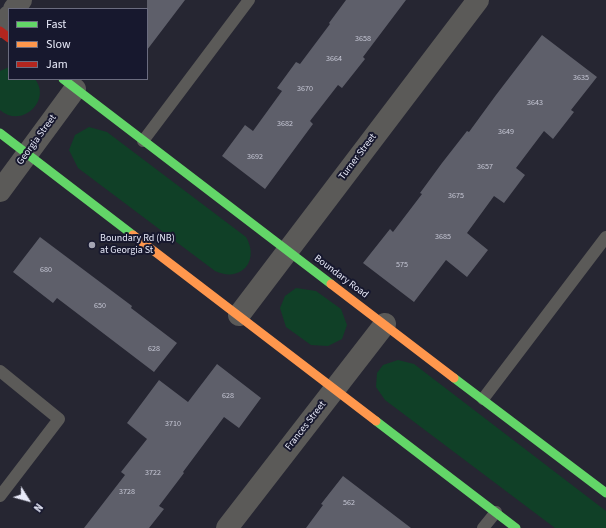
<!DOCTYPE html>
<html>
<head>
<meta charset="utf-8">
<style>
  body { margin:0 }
  #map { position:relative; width:606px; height:528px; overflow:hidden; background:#262632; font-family:"Source Sans 3",sans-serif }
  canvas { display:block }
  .legend { position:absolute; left:8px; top:8px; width:140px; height:72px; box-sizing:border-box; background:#17182e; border:1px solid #6b6c7f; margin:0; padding:5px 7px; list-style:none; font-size:12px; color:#e8eaf9 }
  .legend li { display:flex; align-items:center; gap:8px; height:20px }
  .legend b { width:20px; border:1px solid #6b6c7f }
  .north { position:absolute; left:8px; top:480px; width:40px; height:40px; -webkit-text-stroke:3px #17182e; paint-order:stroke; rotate:127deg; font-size:11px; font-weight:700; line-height:16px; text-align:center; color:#e8eaf9 }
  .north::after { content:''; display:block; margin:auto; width:14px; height:18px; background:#e8eaf9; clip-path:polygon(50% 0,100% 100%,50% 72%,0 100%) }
</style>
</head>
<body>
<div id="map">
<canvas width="606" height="528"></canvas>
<ul class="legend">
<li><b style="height:5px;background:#63d668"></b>Fast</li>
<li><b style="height:5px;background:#ff974d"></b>Slow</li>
<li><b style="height:5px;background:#b3261e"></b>Jam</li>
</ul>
<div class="north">N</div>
</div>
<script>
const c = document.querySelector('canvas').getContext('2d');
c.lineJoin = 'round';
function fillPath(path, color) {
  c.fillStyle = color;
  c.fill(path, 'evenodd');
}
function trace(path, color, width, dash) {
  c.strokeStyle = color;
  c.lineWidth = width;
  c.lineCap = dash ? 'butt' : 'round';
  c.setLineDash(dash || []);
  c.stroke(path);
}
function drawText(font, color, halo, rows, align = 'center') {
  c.font = font + ' "Source Sans 3",sans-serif';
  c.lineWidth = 4;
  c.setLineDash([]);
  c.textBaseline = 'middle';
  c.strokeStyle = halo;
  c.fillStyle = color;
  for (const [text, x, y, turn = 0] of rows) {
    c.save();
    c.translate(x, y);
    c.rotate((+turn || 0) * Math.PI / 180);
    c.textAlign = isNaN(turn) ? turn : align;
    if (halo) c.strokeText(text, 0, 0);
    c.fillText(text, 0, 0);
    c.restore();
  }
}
const green = new Path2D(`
  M9 67V79H35C52 101 21 129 0 110V71Z
  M89 127 107 132 246 237C260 261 241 283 215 271L78 168 69 150 75 135Z
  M296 288 316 291 341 309 347 325 342 339 328 346 311 345 286 327 280 308 285 296Z
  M398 360 414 364 606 511V528H555L385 400 376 387 377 373 383 365Z`);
const building = new Path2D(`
  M147 0H185L147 50Z
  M346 0H406L363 57 365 59 342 88 338 85 310 121 313 124 265 189 222 156 245 125 253 131 282 91 277 88 296 62 300 64 330 24 329 23Z
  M542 35 597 77 571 110 574 112 553 139 544 131 516 168 525 175 504 203 494 196 467 233 488 250 467 277 446 260 414 302 363 263 390 229 393 232 422 194 420 193 442 163 467 131 469 132 496 95Z
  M40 237 132 306 131 308 177 343 154 372 57 298 53 303 13 272Z
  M217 364 261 398 239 428 224 417 183 472 184 473 159 506 164 509 149 528H84L125 475 121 472 147 439 127 423 159 380 188 402Z
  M343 476 411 528H306L323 505 321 504Z`);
const lane = new Path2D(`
  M143 141 249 0
  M0 371 59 419 0 496
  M483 399 606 237
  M483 528 496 512`);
const street = new Path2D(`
  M14 9 21 0
  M0 27 9 16
  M0 191 75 89
  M239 315 478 0
  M227 528 385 324`);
const fast = new Path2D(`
  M63 79 331 284
  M0 133 133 235
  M454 378 606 493
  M376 421 516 528`);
const slow = new Path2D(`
  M133 235 376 421
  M331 284 454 378`);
const jam = new Path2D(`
  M0 31 9 38`);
const markers = [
  [92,245,4,"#a4a5b3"]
];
const numberNames = [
  ["3658",363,39],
  ["3664",334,59],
  ["3635",581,78],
  ["3670",305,89],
  ["3643",535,103],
  ["3682",285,124],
  ["3649",506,132],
  ["3692",255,157],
  ["3657",485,167],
  ["3675",456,196],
  ["3685",443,237],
  ["575",402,265],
  ["680",46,270],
  ["650",100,306],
  ["628",154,349],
  ["628",228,396],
  ["3710",173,424],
  ["3722",153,473],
  ["3728",127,492],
  ["562",349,503]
];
const streetNames = [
  ["Georgia Street",37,140,-54],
  ["Turner Street",358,157,-53],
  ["Boundary Road",341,277,37],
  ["Frances Street",306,426,-52]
];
const poiNames = [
  ["Boundary Rd (NB)",100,239],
  ["at Georgia St",100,251]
];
fillPath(green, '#104027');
fillPath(building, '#5e5f6a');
trace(lane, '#5b5a58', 12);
trace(street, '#5b5a58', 22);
trace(fast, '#63d668', 9);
trace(slow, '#ff974d', 9);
trace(jam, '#b3261e', 9);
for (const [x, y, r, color] of markers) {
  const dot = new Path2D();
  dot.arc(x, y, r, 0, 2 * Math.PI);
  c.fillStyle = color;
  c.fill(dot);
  trace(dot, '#17182e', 1.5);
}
drawText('8px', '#c6c7d5', null, numberNames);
drawText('10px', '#e8eaf9', '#17182e', streetNames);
drawText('10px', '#e8eaf9', '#17182e', poiNames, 'left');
</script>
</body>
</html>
